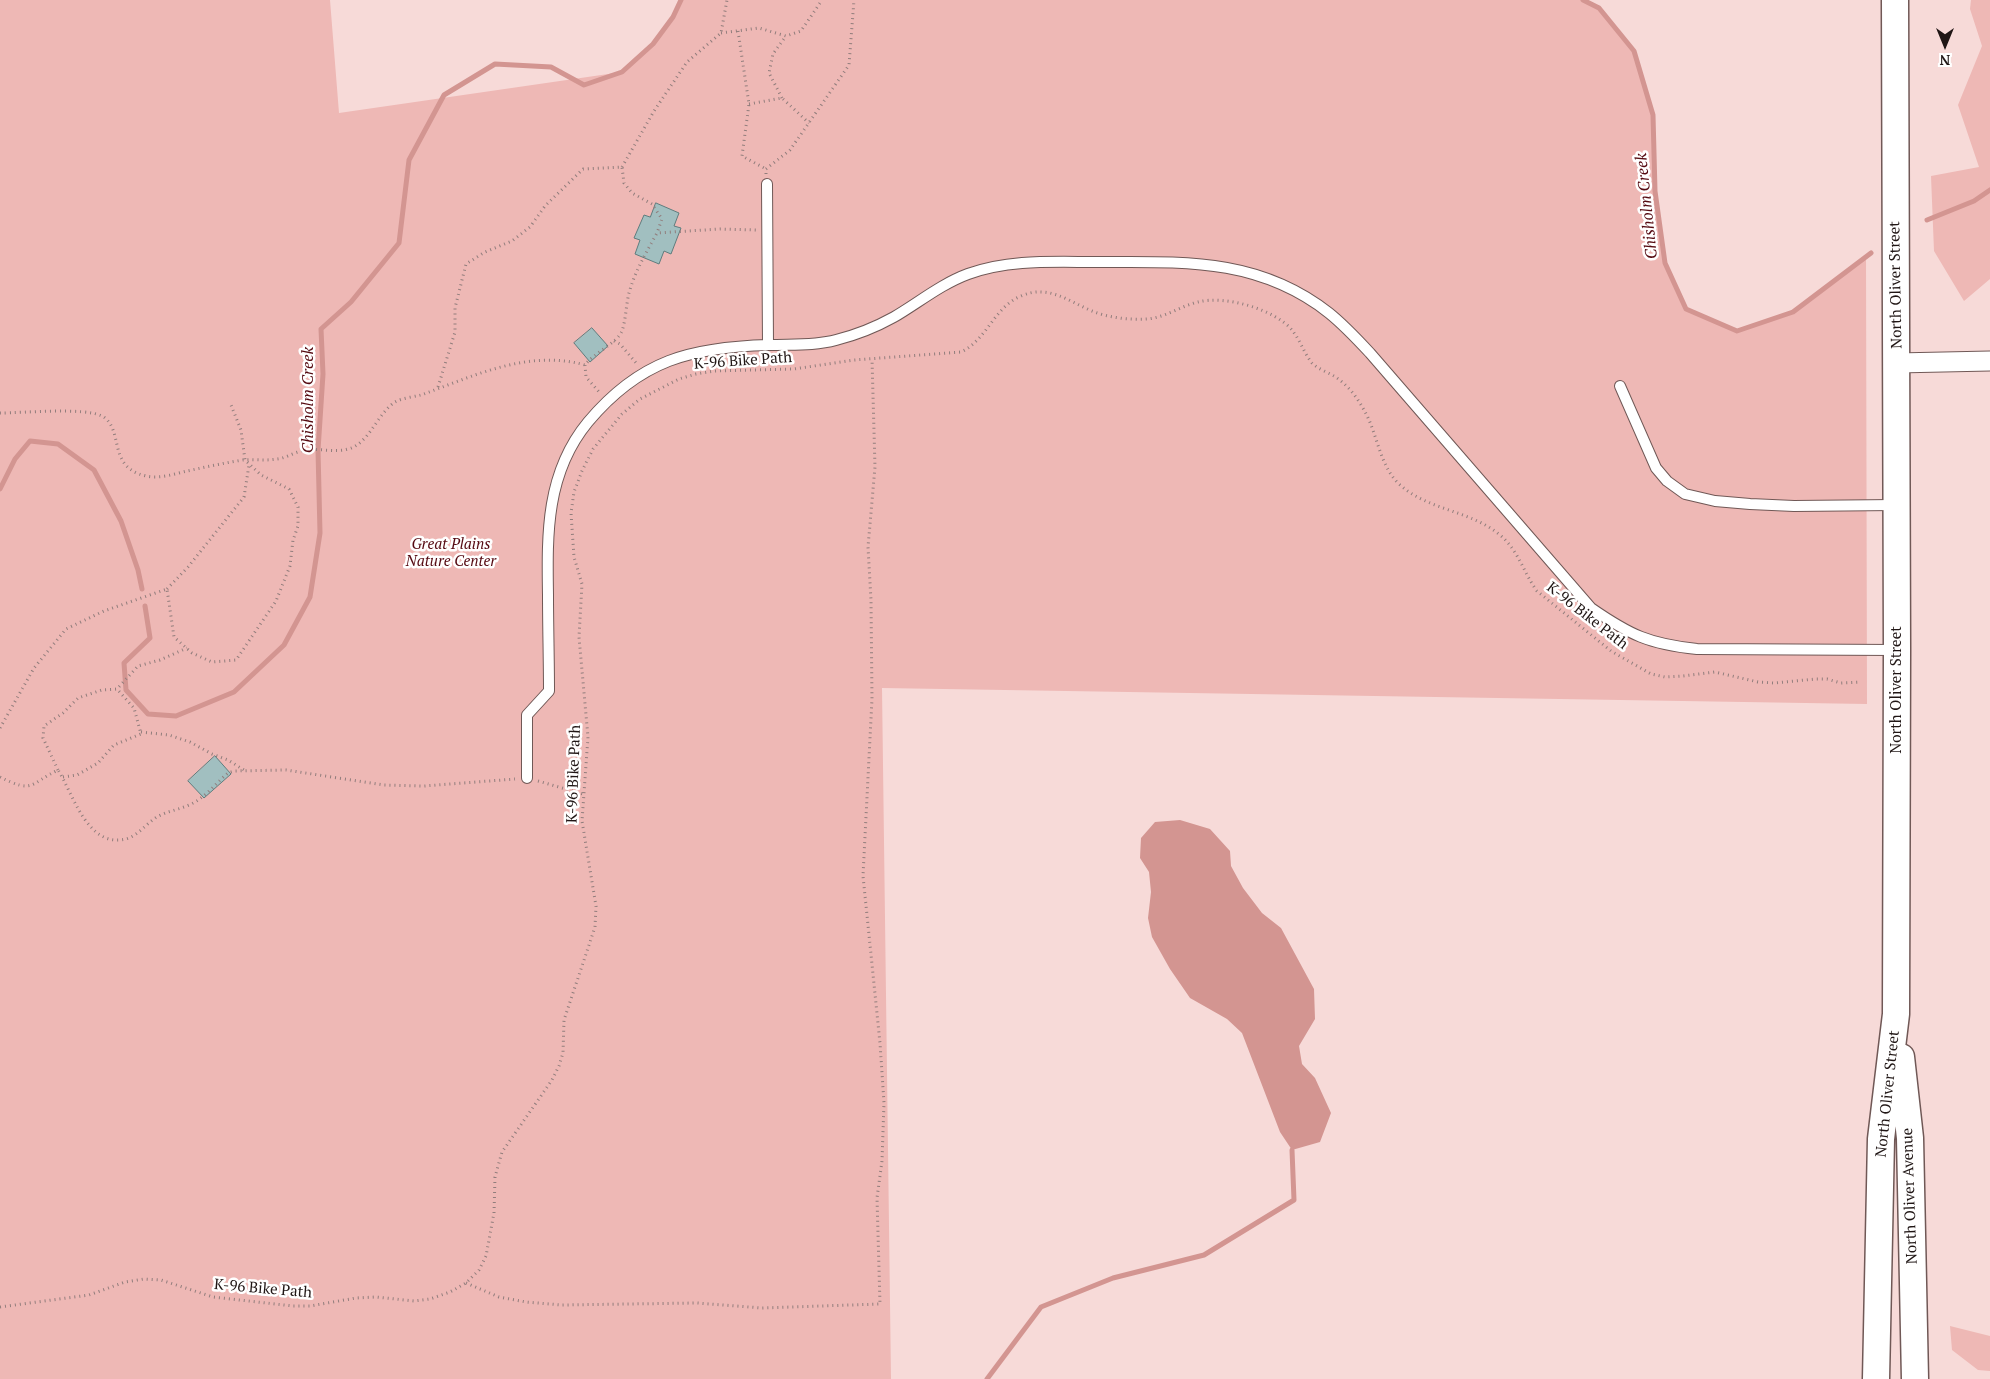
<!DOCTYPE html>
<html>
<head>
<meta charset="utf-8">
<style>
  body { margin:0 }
  #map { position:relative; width:1990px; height:1379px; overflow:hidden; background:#f7dad8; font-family:"PT Serif",serif }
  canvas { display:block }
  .north { position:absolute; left:1920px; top:20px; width:50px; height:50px; -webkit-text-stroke:4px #fff; paint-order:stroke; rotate:180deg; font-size:14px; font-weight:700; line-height:20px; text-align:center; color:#201615 }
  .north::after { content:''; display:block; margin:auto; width:18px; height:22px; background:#201615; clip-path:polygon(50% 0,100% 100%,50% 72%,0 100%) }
</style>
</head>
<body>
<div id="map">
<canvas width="1990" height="1379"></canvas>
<div class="north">N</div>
</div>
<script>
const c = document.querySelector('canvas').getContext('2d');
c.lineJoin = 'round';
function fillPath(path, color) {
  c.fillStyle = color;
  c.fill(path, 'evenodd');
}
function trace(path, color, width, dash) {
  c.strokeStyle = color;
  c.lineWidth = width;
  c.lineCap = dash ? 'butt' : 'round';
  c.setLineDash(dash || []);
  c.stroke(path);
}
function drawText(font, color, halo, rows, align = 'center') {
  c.font = font + ' "PT Serif",serif';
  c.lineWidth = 5;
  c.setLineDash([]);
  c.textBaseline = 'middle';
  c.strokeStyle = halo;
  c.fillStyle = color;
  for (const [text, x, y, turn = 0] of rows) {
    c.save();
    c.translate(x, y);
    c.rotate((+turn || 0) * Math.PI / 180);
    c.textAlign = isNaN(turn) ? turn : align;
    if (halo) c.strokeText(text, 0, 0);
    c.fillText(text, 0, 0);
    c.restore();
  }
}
const green = new Path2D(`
  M0 0H330L339 113 622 72C646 50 667 30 681 0H1583L1599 8 1634 51 1653 115 1655 191 1665 263 1686 309 1737 331 1793 312 1866 257 1867 704 882 688 891 1379H0Z
  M1971 0H1990V279L1964 301 1934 251 1931 176 1979 167 1958 105 1982 46 1970 9Z
  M1950 1326 1990 1336V1371L1978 1370 1952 1350Z`);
const water = new Path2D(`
  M1180 820 1210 829 1230 851 1231 866 1243 888 1262 913 1281 928 1314 989 1315 1019 1299 1046 1302 1064 1315 1078 1331 1113 1320 1142 1292 1150 1280 1132 1242 1033 1227 1019 1190 998 1170 969 1152 937 1148 918 1151 892 1149 872 1140 858 1141 838 1155 822Z`);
const stream = new Path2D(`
  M1583 0 1599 8 1634 51 1653 115 1655 191 1665 263 1686 309 1737 331 1793 312 1871 253
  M1927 220 1974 201 1990 190
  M0 489 15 459 30 441 58 444 94 470 121 521 138 570 142 589
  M145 606 150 638 124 663 126 690 148 714 176 716 234 692 284 645 310 597 320 533 318 450 323 374 321 329 351 302 399 243 409 160 444 95 495 64 551 67 584 85 622 72 653 44 673 17 681 0
  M987 1379 1041 1307 1113 1278 1204 1255 1294 1200 1292 1150`);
const building = new Path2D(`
  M656 203 679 213 674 226 681 228 671 254 664 251 659 264 635 254 640 240 634 238 644 215 650 217Z
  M592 328 608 346 590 362 574 343Z
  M215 756 231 774 204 798 188 781Z`);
const path = new Path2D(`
  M738 31 749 104 742 156 766 169
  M721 33 759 28 786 36 801 31 822 0
  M782 98 769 73 773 54 786 36
  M749 104 782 98 809 123
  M622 167 654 111 687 62 721 33 727 0
  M766 174V169L790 150 849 65 854 0
  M614 341 620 344 637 364
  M585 365 586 377 600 393
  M438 387 455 332V308L466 264 485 252 512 241 530 227 545 206 583 169 622 167 624 183 632 193 652 204 662 219 657 233
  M0 413C24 413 83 407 102 416 125 429 106 467 146 476 159 479 175 474 187 471 206 467 224 463 243 460 254 459 266 461 277 459 287 458 296 451 306 450 320 448 335 453 348 449 369 444 377 414 395 402 402 398 413 397 421 395 474 376 528 349 585 365 594 353 617 343 622 331 626 319 626 305 629 293 635 271 646 253 657 233L720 229 756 230
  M167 589 188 567 244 497 249 465
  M0 728 34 668 66 629 104 611 167 589 174 637 192 653 212 662 236 660 276 601 290 566 293 540 298 526V507L289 489 261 475 245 460 241 430 231 405
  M141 732 169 735 190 742 212 754 228 760 244 770
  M58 770 43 738 44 726 63 713 78 698 102 690 117 689 138 666 160 660 187 648
  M0 777C34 794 29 784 58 770 73 793 88 852 129 838 139 834 147 823 157 817 167 811 178 810 189 805 204 799 216 783 228 773L234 771 286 770 384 785 424 786 515 779
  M63 777 77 775 98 763 114 745 141 734 134 708 117 689
  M538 781 583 794
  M466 1283 499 1297 526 1302 561 1305 697 1303 762 1308 880 1304 877 1198 882 1161 884 1103 880 1043 863 876 872 699 871 600 868 547 875 467 872 359
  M0 1307 89 1295 125 1282 144 1279 161 1280 213 1297 293 1306H310L356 1298 376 1297 414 1301 430 1299 450 1292 466 1283 479 1270 486 1256 494 1213 495 1177 502 1152 552 1080 559 1066 563 1053 564 1020 595 927 596 906 582 821 588 737 579 637 582 584 574 557 571 513 574 492 582 471 593 449 622 414 640 399 679 379 696 374 714 371 794 369 854 360 961 352C987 340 994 307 1021 296 1048 284 1068 301 1092 311 1109 318 1130 320 1148 319 1166 317 1181 306 1198 302 1225 295 1274 309 1292 330 1300 340 1304 353 1312 363 1318 369 1327 372 1334 376 1347 384 1357 397 1364 410 1377 432 1379 463 1397 482 1426 511 1469 509 1500 535 1519 551 1523 572 1537 591L1611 651 1651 674 1665 677 1683 676 1715 672 1758 682 1774 683 1816 679H1827L1841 683 1860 682`);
const lane = new Path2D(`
  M767 184 768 345
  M1620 386 1656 468 1667 481 1685 494 1715 501 1750 504 1794 506 1895 505
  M527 778V715L549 691C549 659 548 627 548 595 547 533 546 473 588 422 640 360 691 347 769 345 791 344 814 346 836 340 856 335 876 327 894 317 918 303 941 284 968 274 1009 259 1053 262 1097 262 1181 262 1258 257 1329 313 1344 325 1357 339 1370 353L1591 608C1630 635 1649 644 1697 649L1896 650`);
const street = new Path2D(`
  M1897 363 1990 361`);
const secondary = new Path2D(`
  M1901 1057 1910 1138 1915 1379
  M1876 1379 1881 1139 1896 1014 1897 650 1895 0`);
const streetNames = [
  ["North Oliver Street",1896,285,-91],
  ["K-96 Bike Path",743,361,-4],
  ["K-96 Bike Path",1587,616,38],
  ["North Oliver Street",1897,690,-90],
  ["K-96 Bike Path",574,774,-88],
  ["North Oliver Street",1888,1094,-84],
  ["North Oliver Avenue",1910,1196,-92],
  ["K-96 Bike Path",263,1289,5]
];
const parkNames = [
  ["Great Plains",451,545],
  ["Nature Center",451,562]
];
const waterNames = [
  ["Chisholm Creek",1647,206,-96],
  ["Chisholm Creek",308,400,-90]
];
fillPath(green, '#eeb8b5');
fillPath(water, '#d39591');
trace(stream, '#d39591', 5);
fillPath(building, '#a1bfc0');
trace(building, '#607d7e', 1);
trace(lane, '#705856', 12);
trace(street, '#705856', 21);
trace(secondary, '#705856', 29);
trace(path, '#917d7c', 3, [1, 4]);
trace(lane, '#fff', 10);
trace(street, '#fff', 19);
trace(secondary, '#fff', 26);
drawText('15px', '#201615', '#fff', streetNames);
drawText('italic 15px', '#550911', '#fff', parkNames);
drawText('italic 16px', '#550a11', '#fff', waterNames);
</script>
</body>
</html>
